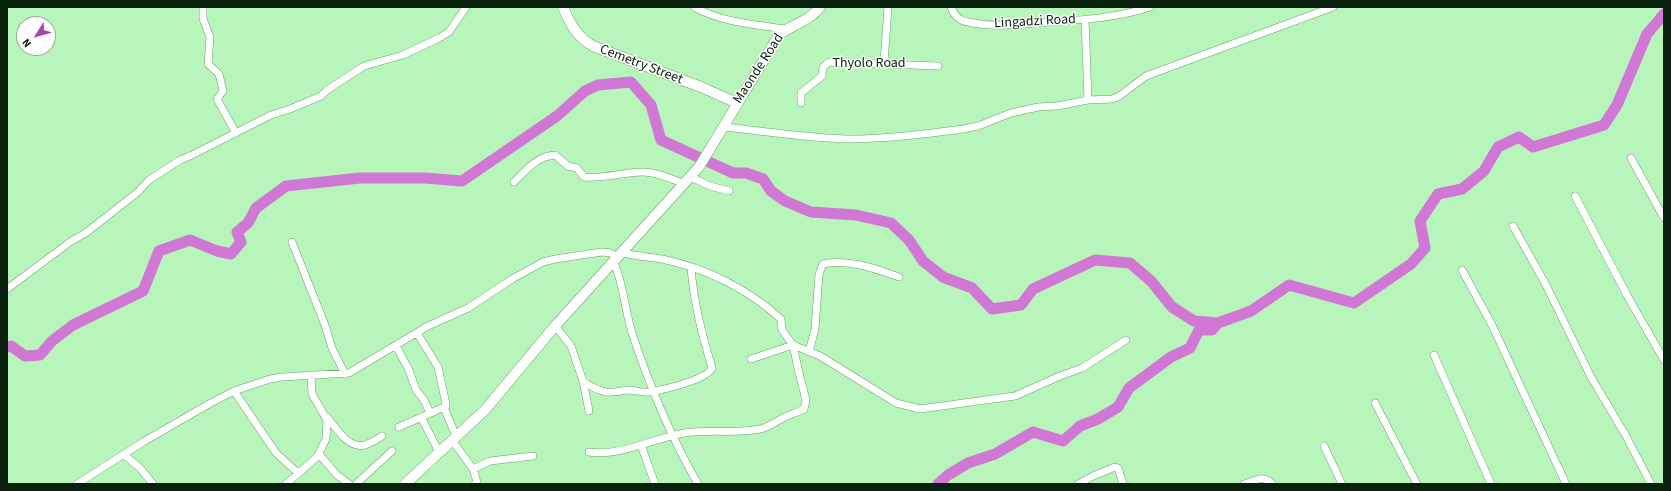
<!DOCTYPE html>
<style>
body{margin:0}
#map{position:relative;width:1671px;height:491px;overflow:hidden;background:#b8f5ba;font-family:"Source Sans 3",sans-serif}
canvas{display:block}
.frame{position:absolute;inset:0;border:8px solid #09210c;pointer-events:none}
.north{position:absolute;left:16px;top:16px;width:40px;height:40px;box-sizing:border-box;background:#fff;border:1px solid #9da69e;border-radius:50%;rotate:233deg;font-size:11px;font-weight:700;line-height:16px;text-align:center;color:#09210c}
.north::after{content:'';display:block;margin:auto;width:14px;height:18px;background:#a947ae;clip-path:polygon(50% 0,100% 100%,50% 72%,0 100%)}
</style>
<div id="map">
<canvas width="1671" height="491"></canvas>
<div class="frame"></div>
<div class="north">N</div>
</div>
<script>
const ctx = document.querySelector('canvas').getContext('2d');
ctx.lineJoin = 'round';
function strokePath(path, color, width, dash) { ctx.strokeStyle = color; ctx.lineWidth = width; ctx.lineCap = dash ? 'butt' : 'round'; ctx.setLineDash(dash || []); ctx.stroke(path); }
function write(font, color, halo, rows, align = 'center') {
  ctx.font = font + ' "Source Sans 3",sans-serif'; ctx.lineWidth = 3; ctx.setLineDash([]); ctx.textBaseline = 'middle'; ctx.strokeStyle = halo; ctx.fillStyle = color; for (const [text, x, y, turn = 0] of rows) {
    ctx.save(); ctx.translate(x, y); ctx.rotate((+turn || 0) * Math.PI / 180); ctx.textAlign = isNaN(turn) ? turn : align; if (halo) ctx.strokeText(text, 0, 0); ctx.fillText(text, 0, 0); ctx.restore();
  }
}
const river = new Path2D(`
 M7,347L11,346L25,356L40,355L52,341L73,325L143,291L159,251L190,240L217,251L231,254L241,242L237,232L248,223L256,208L286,186L360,178H425L462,181L557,116L585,91L598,85L631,82L651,105L661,140L733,173H746L763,179L771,191L785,201L811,212L856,215L891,223L909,240L923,261L943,277L972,288L992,309L1021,305L1033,289L1095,260L1130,263L1151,281L1172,307L1194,321L1218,323L1251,311L1289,285L1354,303L1411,264L1425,248L1420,221L1438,194L1462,189L1484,171L1498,147L1519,137L1533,147L1604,125L1617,105L1647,34L1664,14
 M938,484L948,475L968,463L995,454L1033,432L1063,441L1080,426L1098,419L1118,407L1129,388L1171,357L1190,348L1199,330H1212L1218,323`);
const street = new Path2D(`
 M203,7V19L210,37L208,64L219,74L223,91L217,99L236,133
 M694,7C721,22 755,25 786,29
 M951,7C954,15 960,21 968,22C994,28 1022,24 1047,22C1082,20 1117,18 1150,7
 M1085,19L1088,100
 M884,63L888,7
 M801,103V93L822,76L823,67L829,62L938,66
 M723,127C765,131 806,138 848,139C886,139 925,134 963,129L978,126L1011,113L1038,107L1057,106L1088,100L1112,99L1118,97L1146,76L1333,7
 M1631,158L1664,218
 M691,177L710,186L729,191
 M514,182C525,171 537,156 555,155L568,166L577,168L584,177C605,179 623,172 643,172C657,172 671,179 685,184
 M1575,196L1628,297L1664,360
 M1513,226L1545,283L1591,377L1626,436L1651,484
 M292,242L325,325L332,348L345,374
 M623,253C636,256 649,257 662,259C706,268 748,289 781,319L782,330L793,345L820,356L896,403L920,409L1015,396L1060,376L1082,368L1126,340
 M614,262C624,286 625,312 633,336C650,387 671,437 698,484
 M1462,270L1492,325L1566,484
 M7,289L70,242L87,232L138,192L149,180L180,160L192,155L271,115L290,109L321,96L327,90L364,66L403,55L439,38L449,32L466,7
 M555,326L571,346L583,381C589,386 598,390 606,392C612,393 620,391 627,390C635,390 642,393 649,392C662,390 707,380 712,368C702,334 694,304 691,268
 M417,333L438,367L446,404L445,410
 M396,346L409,370L416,390L424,400L430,413
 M809,352L815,329L819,274L823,264C849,259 874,268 899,277
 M1434,355L1491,484
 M583,381L589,411
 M234,391L276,453L298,473
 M1375,403L1417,484
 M327,417C336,428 348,449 365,445C371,443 377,439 382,436
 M421,417L439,452
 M399,427L442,408L445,410L456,436
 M452,440L473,469L477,482L475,484
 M641,445L655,484
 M1324,446L1342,484
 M589,452C619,457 655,438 684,433C709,429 735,434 760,429C770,427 776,421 785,417C791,414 798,412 804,409L806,400L799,373L793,345L751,359
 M319,454L337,475L349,484
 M124,455L140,468L153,484
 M473,469L490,461L533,456
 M77,484L143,442L209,404L234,391L270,379L282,377L349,373L428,326L468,308L512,279L543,262L555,259L602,252L611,253L618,258
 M286,484L317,457L326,439L327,420L312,394L311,375
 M356,484L392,451
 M1078,484L1093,476L1115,467L1118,468L1123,484
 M1244,484C1254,481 1264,474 1272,484`);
const secondary = new Path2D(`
 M563,7C570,24 577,37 593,46L701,87L737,103
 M405,484L485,410L555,326L699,167L779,35C793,23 808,23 820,7`);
const streetNames = [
 ["Lingadzi Road",1035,22,-3],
 ["Thyolo Road",869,64],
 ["Cemetry Street",641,65,21],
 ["Maonde Road",759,69,-57]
];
strokePath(river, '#d177d5', 11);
strokePath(street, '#69a36c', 8);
strokePath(secondary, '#69a36c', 11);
strokePath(street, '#fff', 7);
strokePath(secondary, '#fff', 10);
write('14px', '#09210c', '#fff', streetNames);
</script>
